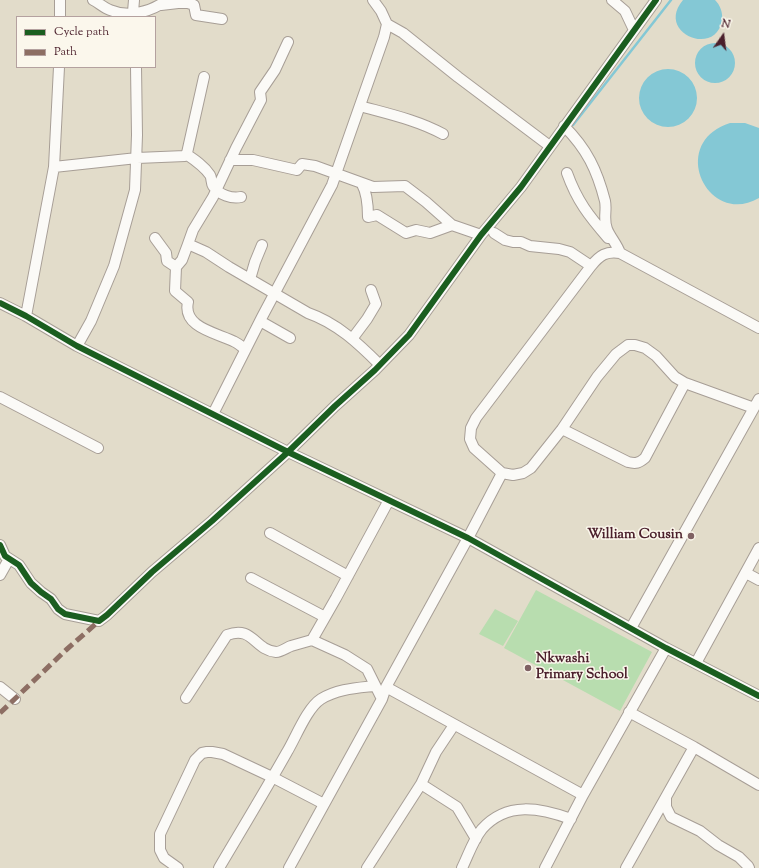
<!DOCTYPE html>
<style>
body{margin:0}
#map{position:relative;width:759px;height:868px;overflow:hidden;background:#e2dcca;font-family:"Sorts Mill Goudy",serif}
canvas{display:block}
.legend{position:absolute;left:16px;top:16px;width:140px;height:52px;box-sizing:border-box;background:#fbf7ec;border:1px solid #b4a19f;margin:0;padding:5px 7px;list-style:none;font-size:12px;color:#4a1f2b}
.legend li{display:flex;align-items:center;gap:8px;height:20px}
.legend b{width:20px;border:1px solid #b4a19f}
.north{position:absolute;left:703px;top:16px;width:40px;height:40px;-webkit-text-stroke:3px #fbf7ec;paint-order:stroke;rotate:14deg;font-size:11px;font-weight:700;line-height:16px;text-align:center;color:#4a1f2b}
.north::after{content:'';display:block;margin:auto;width:14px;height:18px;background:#4a1f2b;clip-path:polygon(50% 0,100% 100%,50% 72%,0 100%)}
</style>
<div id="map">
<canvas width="759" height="868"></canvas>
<ul class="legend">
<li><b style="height:5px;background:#1b5e20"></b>Cycle path</li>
<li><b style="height:5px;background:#8d6e63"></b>Path</li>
</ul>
<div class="north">N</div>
</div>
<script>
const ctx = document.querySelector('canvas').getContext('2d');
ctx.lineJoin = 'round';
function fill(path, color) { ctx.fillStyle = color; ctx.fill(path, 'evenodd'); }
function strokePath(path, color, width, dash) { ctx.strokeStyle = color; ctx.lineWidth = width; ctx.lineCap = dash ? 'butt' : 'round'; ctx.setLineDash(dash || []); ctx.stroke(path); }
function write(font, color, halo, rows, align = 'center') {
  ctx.font = font + ' "Sorts Mill Goudy",serif'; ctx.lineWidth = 3; ctx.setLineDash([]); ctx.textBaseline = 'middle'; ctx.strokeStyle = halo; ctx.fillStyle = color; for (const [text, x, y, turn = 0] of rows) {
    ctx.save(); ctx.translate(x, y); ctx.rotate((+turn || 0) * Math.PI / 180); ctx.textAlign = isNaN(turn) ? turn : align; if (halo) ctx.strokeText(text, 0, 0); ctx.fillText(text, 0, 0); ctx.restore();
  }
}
const green = new Path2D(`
 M536,590L652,652L620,711L504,648Z
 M495,609L518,621L503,646L479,634Z`);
const water = new Path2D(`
 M683,0H715C720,5 723,12 722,20C716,58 655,33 683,0Z
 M695 63a20 20 0 1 1 40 0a20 20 0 1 1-40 0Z
 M639 98a29 29 0 1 1 58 0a29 29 0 1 1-58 0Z
 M730,123H745L759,128V198C708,228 667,143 730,123Z`);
const stream = new Path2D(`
 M573,125L671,0`);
const minor = new Path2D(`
 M93,0C99,3 104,8 110,10C129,18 151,12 167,0
 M134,0L133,12L135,14V17
 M612,0L625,11L634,30
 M161,5L178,3H188L194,5L196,15L222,19
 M60,17V0
 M387,24L403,33L458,77L547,144
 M288,42L275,70L260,92L261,100L236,148L213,197L193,230L188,244L206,252L229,267L308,313C337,323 359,344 380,365
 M360,106C389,114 417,120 443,134
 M564,126C587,149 597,170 605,201C607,210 603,219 607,229C610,237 617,244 620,253
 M186,154C195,160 204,166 210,175C212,178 211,183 213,186C219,195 232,199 241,197
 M230,160H253L297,170L302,164L315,166L373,187L405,186L426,202L452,225L481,235
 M54,167L137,158L185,156L187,153L204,77
 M567,173C577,201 589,216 608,238
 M362,184C367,193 368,206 368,217L377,215L406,233L416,230L430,233L452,225
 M494,233L505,240L513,242H521L530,246L559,249L570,252L591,266
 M155,238L166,253L167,261L176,267
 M188,244L182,260L176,267L175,291L188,302C182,328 218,333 235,342C239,344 242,347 245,349
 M250,279L255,262L262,245
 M0,303L26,316L77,346L288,452L468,538L666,648L759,696
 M26,316L54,167L59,67
 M260,321L290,338
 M352,339L367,319L376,304L371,290
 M77,346L91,321L114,266L135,190L137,135L136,67
 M0,397L98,448
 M754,408L685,383L675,377L656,356L645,348L635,345H628L616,354L597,377L562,429L531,468L523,473L513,475L502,473L474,448L470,439L471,428L476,418L591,266C600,255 606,251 620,253L759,328
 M213,414L262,317L332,185L384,37L387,24L381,11L373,0
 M562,429L628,462C636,464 639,463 645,458L685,383
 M270,533L348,576
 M0,545L5,556L19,565L31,583L41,592L51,599L58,609L65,614L99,621L107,615L152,572L212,521L288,452L335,406L375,370L409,335L481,235L521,187L656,0
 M746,573L759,580
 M0,575L9,559
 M251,578L325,617
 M631,628L759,399
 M696,663L759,548
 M0,687L15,699
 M386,687L583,795
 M186,698L227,635C253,625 254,650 276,652C281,652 286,648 291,646C298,644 305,642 312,640
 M382,699L367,669L345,655L312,640L336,598L389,500
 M629,712L694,747L759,785
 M421,784L457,807L476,839
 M666,797V807L671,817L700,831L718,845L739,857L748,866L749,868
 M178,868L164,858L160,850V834L195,760L202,753L207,752H212L223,754L272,777L324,804
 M219,868C242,829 265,791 287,752C296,737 307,708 321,699C337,689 356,688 374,686
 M289,868L382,699L386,687L468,538L502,473
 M367,868L421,784L436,752L454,725
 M462,868C468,856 473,840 482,829C507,801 540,808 571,819
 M545,868L583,795L666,648
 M626,868L694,747`);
const quiet = new Path2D(`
 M0,713L66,650L99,621`);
const cycleway = new Path2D(`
 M0,303L26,316L77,346L288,452L468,538L666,648L759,696
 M0,545L5,556L19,565L31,583L41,592L51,599L58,609L65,614L99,621L107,615L152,572L212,521L288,452L335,406L375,370L409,335L481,235L521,187L656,0`);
const markers = [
 [691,536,4,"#7f6163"],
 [528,668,4,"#7f6163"]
];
const poiNames = [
 ["William Cousin",683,536],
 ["Nkwashi",536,660,"left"],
 ["Primary School",536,676,"left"]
];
fill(green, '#b8ddaf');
fill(water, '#84c8d5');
strokePath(stream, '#84c8d5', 2.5);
strokePath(minor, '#a79e96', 12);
strokePath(minor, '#fbfaf7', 10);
strokePath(quiet, '#8d6e63', 5, [10, 5]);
strokePath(cycleway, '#1b5e20', 6);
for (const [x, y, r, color] of markers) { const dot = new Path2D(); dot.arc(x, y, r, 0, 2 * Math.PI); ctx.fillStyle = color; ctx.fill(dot); strokePath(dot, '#fbf7ec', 1.5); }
write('bold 14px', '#4a1f2b', '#fbf7ec', poiNames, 'right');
</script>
